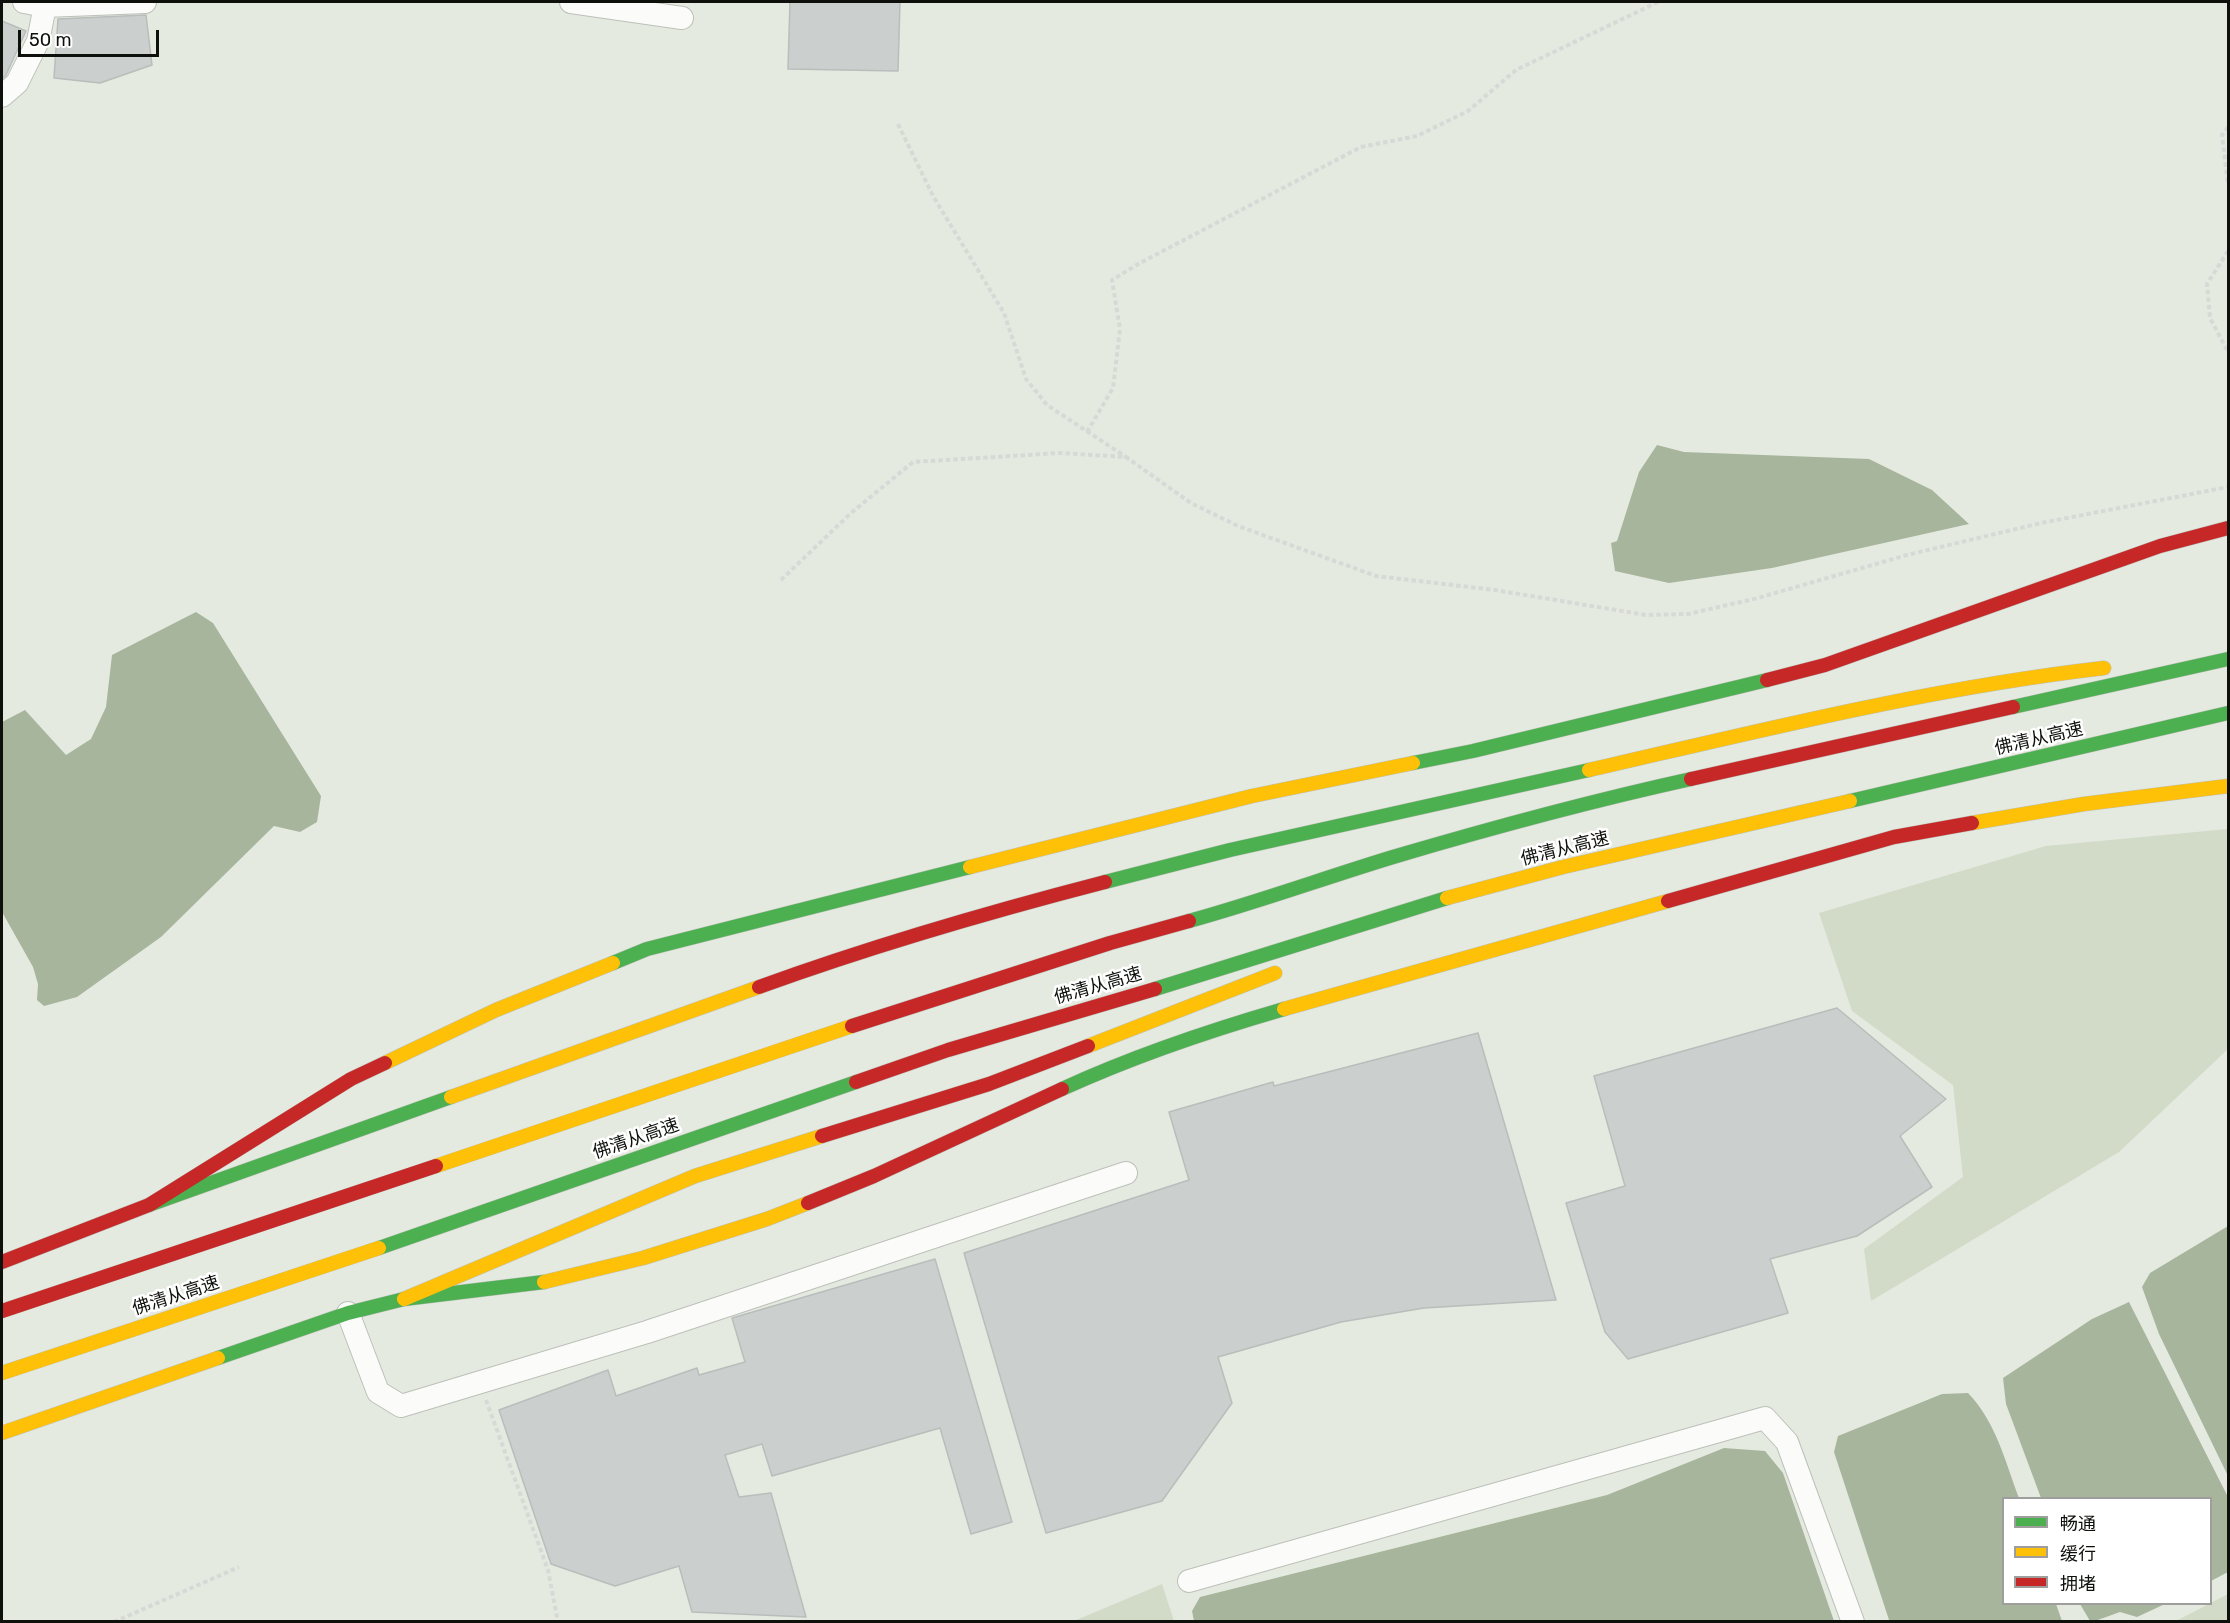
<!DOCTYPE html>
<meta charset="utf-8">
<style>
body{margin:0}
#map{position:relative;width:2230px;height:1623px;overflow:hidden;background:#e5eae0;font-family:Rubik,"Noto Sans SC",sans-serif}
canvas{display:block}
.frame{position:absolute;inset:0;border:3px solid #0d100b;pointer-events:none}
.legend{position:absolute;left:2002px;top:1497px;width:210px;height:108px;box-sizing:border-box;background:#fff;border:2px solid #9e9f9d;margin:0;padding:8px 10px;list-style:none;font-size:18px;color:#0d100b}
.legend li{display:flex;align-items:center;gap:12px;height:30px}
.legend b{width:30px;border:2px solid #9e9f9d}
.scale{position:absolute;left:18px;top:30px;width:141px;height:27px;box-sizing:border-box;border:3px solid #0d100b;border-top:0;padding-left:8px;font-size:18px;line-height:21px;white-space:nowrap;color:#0d100b;-webkit-text-stroke:4px #fff;paint-order:stroke}
</style>
<div id="map">
<canvas width="2230" height="1623"></canvas>
<div class="frame"></div>
<ul class="legend">
<li><b style="height:8px;background:#4caf50"></b>畅通</li>
<li><b style="height:8px;background:#ffc107"></b>缓行</li>
<li><b style="height:8px;background:#c62828"></b>拥堵</li>
</ul>
<div class="scale">50 m</div>
</div>
<script>
const ctx = document.querySelector('canvas').getContext('2d');
ctx.lineJoin = 'round';
function fill(path, color) { ctx.fillStyle = color; ctx.fill(path, 'evenodd'); }
function strokePath(path, color, width, dash) { ctx.strokeStyle = color; ctx.lineWidth = width; ctx.lineCap = dash ? 'butt' : 'round'; ctx.setLineDash(dash || []); ctx.stroke(path); }
function write(font, color, halo, rows, align = 'center') {
  ctx.font = font + ' Rubik,"Noto Sans SC",sans-serif'; ctx.lineWidth = 5; ctx.setLineDash([]); ctx.textBaseline = 'middle'; ctx.strokeStyle = halo; ctx.fillStyle = color; for (const [text, x, y, turn = 0] of rows) {
    ctx.save(); ctx.translate(x, y); ctx.rotate((+turn || 0) * Math.PI / 180); ctx.textAlign = isNaN(turn) ? turn : align; if (halo) ctx.strokeText(text, 0, 0); ctx.fillText(text, 0, 0); ctx.restore();
  }
}
const green = new Path2D(`
 M2228,829V1049L2119,1152L1871,1301L1864,1249L1963,1177L1953,1085L1852,1011L1819,913L2046,846Z
 M1162,1584L1174,1621H1074Z
 M2228,1594V1621H2176Z`);
const water = new Path2D(`
 M1657,445L1684,452L1869,459L1932,490L1969,524L1772,568L1669,583L1615,571L1611,543L1617,541L1639,472Z
 M196,612L213,623L321,796L317,822L300,832L274,826L161,937L77,997L44,1006L37,1000L38,984L33,967L2,912V722L25,710L66,755L91,739L106,707L112,655Z
 M2228,1226V1476L2159,1334L2142,1287L2150,1273Z
 M2129,1302L2227,1495L2228,1572L2211,1581L2210,1498H2041L2006,1404L2003,1378L2092,1319Z
 M1968,1393C1996,1422 2005,1461 2019,1498H2004V1604H2056L2062,1621L1889,1620L1834,1452L1838,1436L1942,1394Z
 M1724,1448L1765,1451L1783,1473L1834,1621H1194L1192,1611L1200,1597L1607,1495Z
 M2080,1604H2165L2137,1617L2120,1612L2095,1621H2090Z`);
const building = new Path2D(`
 M790,2H900L898,71L788,69Z
 M146,15L152,65L100,83L54,78L58,19Z
 M2,21L26,31L6,75L2,79Z
 M1837,1008L1946,1099L1900,1136L1932,1187L1857,1236L1770,1259L1788,1313L1628,1359L1605,1332L1566,1203L1625,1186L1594,1076Z
 M1478,1033L1556,1300L1424,1308L1341,1322L1218,1357L1232,1403L1162,1501L1046,1533L964,1253L1189,1180L1169,1112L1273,1082L1274,1086Z
 M935,1259L1012,1522L971,1534L940,1428L772,1476L762,1444L725,1455L739,1497L771,1493L806,1617L692,1612L679,1566L615,1586L551,1564L499,1410L608,1370L616,1396L697,1368L699,1375L745,1362L732,1318Z`);
const path = new Path2D(`
 M898,124L933,196L1004,313L1026,379L1047,405L1126,457
 M2228,127L2222,135L2228,185
 M2228,251L2207,284L2210,318L2228,352
 M1087,432L1113,388L1120,329L1112,280L1140,263L1361,147L1417,136L1468,111L1516,70L1658,2
 M781,580L851,513L913,462L1060,453L1126,457L1191,503L1238,526L1376,576L1495,590L1646,615L1688,614L1758,598L1907,555L2041,523L2228,487
 M486,1400L548,1570L558,1622
 M114,1622L239,1567`);
const street = new Path2D(`
 M24,2L45,6L145,2
 M571,2L682,18
 M2,96L17,83L38,41L45,6
 M348,1313L378,1392L401,1406L647,1332L1126,1173
 M1189,1581L1765,1418L1787,1442L1853,1622`);
const fast = new Path2D(`
 M2013,707L2228,659
 M1413,763L1473,751L1767,680
 M1850,801L2228,713
 M1105,882L1230,850L1589,770
 M1189,921C1258,902 1324,878 1393,857C1491,828 1591,801 1691,779
 M613,963L647,949L970,867
 M1155,989L1447,898
 M1062,1089C1134,1056 1208,1031 1284,1009
 M149,1205L451,1097
 M379,1248L856,1082
 M218,1358L348,1313L404,1299L544,1282`);
const slow = new Path2D(`
 M1589,770C1759,731 1930,688 2104,668
 M1972,823L2084,804L2228,786
 M970,867L1252,796L1413,763
 M1447,898L1563,867L1850,801
 M1284,1009L1668,901
 M1088,1046L1275,973
 M385,1063L496,1010L613,963
 M451,1097L759,987
 M436,1166L852,1026
 M544,1282L643,1258L767,1219L808,1203
 M404,1299L695,1176L822,1136
 M2,1373L379,1248
 M2,1433L218,1358`);
const jam = new Path2D(`
 M1767,680L1825,665L2160,546L2228,528
 M1691,779L2013,707
 M1668,901L1894,837L1972,823
 M759,987C872,946 989,912 1105,882
 M852,1026L1110,943L1189,921
 M856,1082L948,1050L1155,989
 M822,1136L989,1084L1088,1046
 M808,1203L874,1176L1062,1089
 M2,1262L149,1205L351,1079L385,1063
 M2,1311L436,1166`);
const streetNames = [
 ["佛清从高速",2039,739,-13],
 ["佛清从高速",1565,849,-14],
 ["佛清从高速",1098,986,-16],
 ["佛清从高速",636,1139,-19],
 ["佛清从高速",176,1296,-18]
];
fill(green, '#d1dbc8');
fill(water, '#a8b59d');
fill(building, '#cbcfcd');
strokePath(building, '#b9bdbb', 1.5);
strokePath(street, '#bcc0b9', 24);
strokePath(fast, '#bcc0b9', 15);
strokePath(slow, '#bcc0b9', 15);
strokePath(jam, '#bcc0b9', 15);
strokePath(path, '#d7d9d7', 4, [4.5, 3]);
strokePath(street, '#fbfcfa', 22);
strokePath(fast, '#4caf50', 14);
strokePath(slow, '#ffc107', 14);
strokePath(jam, '#c62828', 14);
write('18px', '#0d100b', '#fff', streetNames);
</script>
